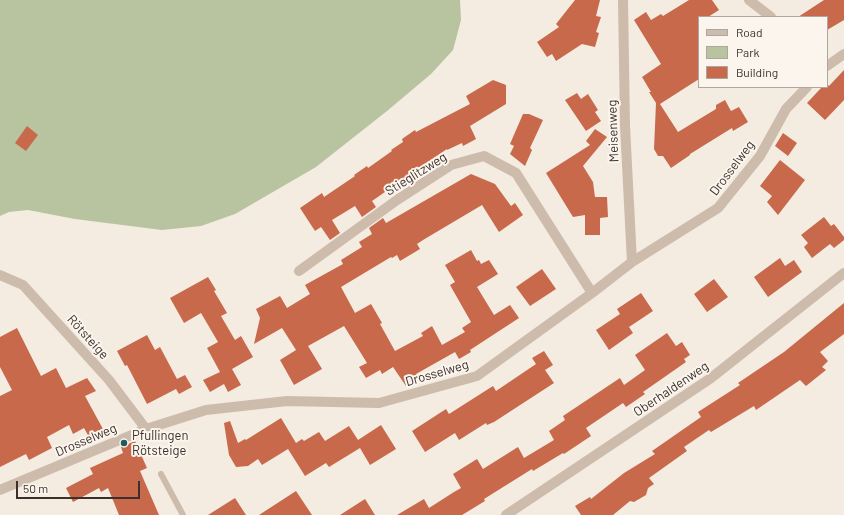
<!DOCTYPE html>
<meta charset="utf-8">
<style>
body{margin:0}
#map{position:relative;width:844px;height:515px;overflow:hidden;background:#f4ebe1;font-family:Barlow,sans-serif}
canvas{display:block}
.legend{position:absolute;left:698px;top:16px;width:130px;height:72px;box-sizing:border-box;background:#fbf5ee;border:1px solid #aea6a0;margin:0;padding:5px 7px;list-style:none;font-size:12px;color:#3b302b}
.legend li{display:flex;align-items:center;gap:8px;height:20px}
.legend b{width:20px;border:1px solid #aea6a0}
.scale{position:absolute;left:16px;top:481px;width:124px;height:18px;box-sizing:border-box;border:2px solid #3b302b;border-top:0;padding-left:5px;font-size:12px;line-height:14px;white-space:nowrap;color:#3b302b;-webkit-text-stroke:3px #fbf5ee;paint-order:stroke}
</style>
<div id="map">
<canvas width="844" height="515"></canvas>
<ul class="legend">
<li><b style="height:5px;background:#cdbbac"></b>Road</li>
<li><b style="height:11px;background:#b8c4a0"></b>Park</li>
<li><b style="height:11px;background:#c8694b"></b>Building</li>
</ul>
<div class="scale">50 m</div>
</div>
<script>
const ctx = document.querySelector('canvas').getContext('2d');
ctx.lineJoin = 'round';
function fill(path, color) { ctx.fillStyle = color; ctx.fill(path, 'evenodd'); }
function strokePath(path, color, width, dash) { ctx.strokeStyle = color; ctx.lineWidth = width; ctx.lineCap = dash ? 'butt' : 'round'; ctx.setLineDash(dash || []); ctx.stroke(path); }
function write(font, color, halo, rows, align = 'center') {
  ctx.font = font + ' Barlow,sans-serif'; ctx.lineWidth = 4; ctx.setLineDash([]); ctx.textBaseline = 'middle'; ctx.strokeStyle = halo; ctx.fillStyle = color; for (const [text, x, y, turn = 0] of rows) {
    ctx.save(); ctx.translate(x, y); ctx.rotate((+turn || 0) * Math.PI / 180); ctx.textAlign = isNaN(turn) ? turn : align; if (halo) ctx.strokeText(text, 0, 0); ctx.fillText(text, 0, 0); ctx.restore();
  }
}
const green = new Path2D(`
 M0,0H460L461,20L453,50L431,74L387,111L316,167L235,214L201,226L162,230L75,219L28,210L9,212L0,216Z`);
const building = new Path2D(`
 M575,0H600L596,16L601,17L596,32L599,33L595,47L582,44L556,61L552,54L547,57L537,42L559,27L556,24Z
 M689,0H712L719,10L708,17H699V79L660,104L678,132L716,109V105L725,100L731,111L739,107L748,122L733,131L732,128L690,154V155L671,168L663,156H658L654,149L656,103L649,92H651L642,77L661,64L634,20L646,12L651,20L661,14L663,16Z
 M824,0H844V20L827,30V17H798Z
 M844,70V100L825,120L807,103L822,87H827V84L829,86Z
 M493,80L506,85V104L470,126L476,139L463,146L462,143L447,150V149L420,167L421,168L409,176L410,178L397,187L395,185L372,201L376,207L362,217L355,206L332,220L340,233L330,240L321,227L315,231L300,208L322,193L324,197L355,176L354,175L367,166L368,168L392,151L391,150L403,142L402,139L415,130L416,132L470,104L466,96Z
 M577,93L581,99L588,94L598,110L595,112L601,121L586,131L565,100Z
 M523,114H529L543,120L530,148L532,150L525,166L510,154L514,146L510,144Z
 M27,126L38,135L26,151L15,143Z
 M595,129L607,137L583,166L593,182L595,197H607L608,217L600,218V235H585V215L573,217L546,173L590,145L586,141Z
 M783,133L797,143L788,156L775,146Z
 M780,160L805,180L778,215L767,202L772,196L760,186Z
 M471,174L495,184L511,206L515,203L523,215L499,232L482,205L423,240L417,244L420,249L400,261L397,255L392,258L391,257L341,287L355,313L371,304L382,323L380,324L395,351L423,336L421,333L432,326L442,345L465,332L462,328L471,322L450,285L455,282L445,265L471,250L477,261L479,260L481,264L489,260L498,274L477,287L494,315L510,305L519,318L470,350L471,352L459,359L455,352L416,374L418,378L406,386L393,367L382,374L380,370L366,378L359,367L367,363L344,326L308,346L322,369L294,385L280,360L296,350L282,328L254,344L260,318L256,309L280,296L287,308L310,294L305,285L343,264L341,260L362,247L359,242L372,234L369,228L383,218L386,223Z
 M824,217L831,226L834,224L844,237V240L834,248L830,244L812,258L804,247L808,243L801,235Z
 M780,258L785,266L794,260L802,272L768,297L754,277Z
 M542,269L556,289L530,306L516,287Z
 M208,277L216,290L214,291L227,313L221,316L235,340L241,336L253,357L232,369L241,385L228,392L224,384L210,392L203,380L220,372L207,348L218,342L201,313L184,323L170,298Z
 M714,279L728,297L707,312L694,294Z
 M641,293L653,311L629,327L633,333L609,350L596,330L620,314L617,309Z
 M844,303V334L820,352L828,361L822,367L826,370L806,386L800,380L756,410L754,406L711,432L709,430L684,447L687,451L649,478L654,484L648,488L646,495L634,502L630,501L613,515H581L575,506L590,497L591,499L624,473L655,454L652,451L701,417L698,412L740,385L738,383L784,352Z
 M17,328L41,376L56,368L66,388L87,378L96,391L85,396L103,429L89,437L84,428L73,434L69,425L47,437L52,448L29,460L26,454L0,467V396L12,390L0,367V337Z
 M667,333L676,346L682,342L690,355L684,359L686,362L643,392L645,394L626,407L623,403L586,428L591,436L564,454L563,453L533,471L532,469L484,499L485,501L462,515H397L424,499L429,508L454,492L461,488L453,474L477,459L483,469L518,447L524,458L554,440L549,431L565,420L563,416L620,378L624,385L645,370L635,355Z
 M147,335L155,350L160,347L177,379L185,375L192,387L179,394L176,389L147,404L127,365L125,366L117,351Z
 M544,351L553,365L545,370L554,383L494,422L487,425L486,423L459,440L455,433L425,452L412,431L446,409L449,414L493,386L496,391L536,364L532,358Z
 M281,418L296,443L302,439L304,441L319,432L325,441L349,426L358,440L381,425L396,449L370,465L360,448L329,467L326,463L305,476L288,449L262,465L258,459L248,466L236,467L229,455L224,423L230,421L238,443L245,439L246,440Z
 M135,441L147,468L140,471L159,515H119L108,488L101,492L99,488L73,502L66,488L93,474L90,468L123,453L121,447Z
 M296,491L312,515H259Z
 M235,498L246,515H208Z
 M365,499L375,515H340Z`);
const service = new Path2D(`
 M161,474L183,515`);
const minor = new Path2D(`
 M623,0L625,126L632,262
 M749,0L771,17
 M827,66L844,54
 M299,271L397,200L451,165L484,156L516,173L592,293
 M0,275L23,285L109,380L146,429
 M0,490L146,429L206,410L287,401L379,403L477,376L592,293L632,262L718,208L760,156L786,109L807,87
 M506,515L711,378L844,273`);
const markers = [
 [124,443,4,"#1f5a5e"]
];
const streetNames = [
 ["Meisenweg",613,131,-92],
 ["Drosselweg",732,168,-53],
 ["Stieglitzweg",416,174,-32],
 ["Rötsteige",88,337,48],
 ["Drosselweg",437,373,-16],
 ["Oberhaldenweg",671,389,-34],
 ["Drosselweg",86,440,-23]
];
const poiNames = [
 ["Pfullingen",132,436],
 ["Rötsteige",132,451]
];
fill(green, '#b8c4a0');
fill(building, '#c8694b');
strokePath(service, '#cdbbac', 6);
strokePath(minor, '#cdbbac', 10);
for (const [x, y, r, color] of markers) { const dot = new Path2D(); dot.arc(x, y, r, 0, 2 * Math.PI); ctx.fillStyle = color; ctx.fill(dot); strokePath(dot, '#fbf5ee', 1.5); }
write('13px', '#3b302b', '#fbf5ee', streetNames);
write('13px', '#3b302b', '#fbf5ee', poiNames, 'left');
</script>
